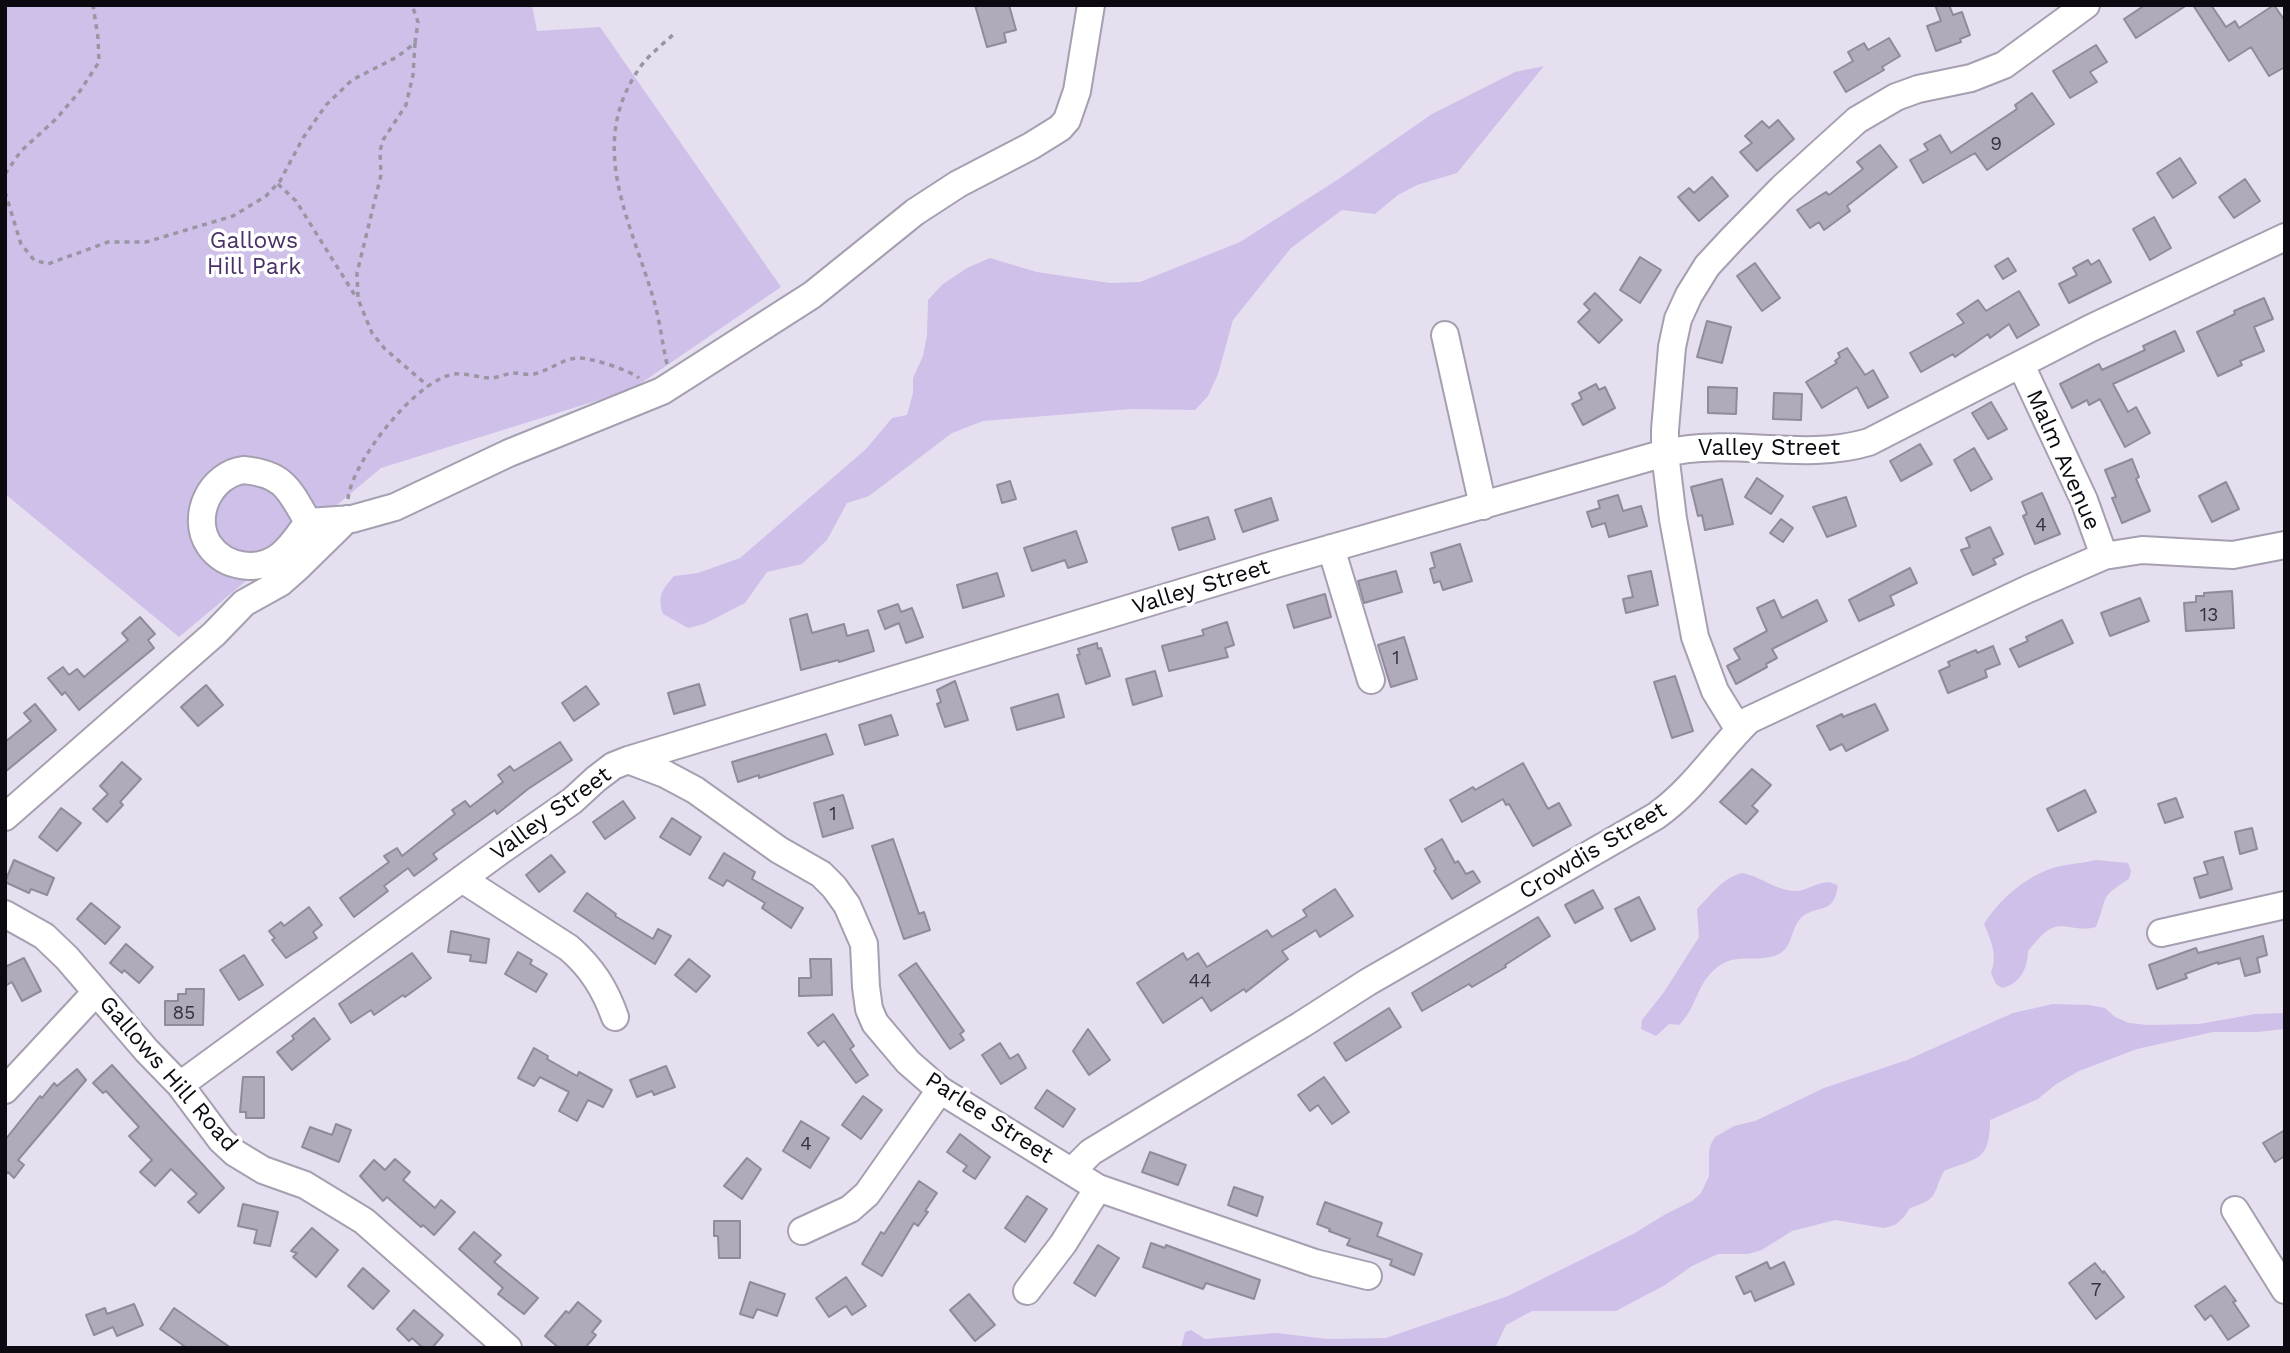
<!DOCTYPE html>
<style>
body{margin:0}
#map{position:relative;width:2290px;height:1353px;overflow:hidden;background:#e5dff0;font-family:"Work Sans",sans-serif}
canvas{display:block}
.frame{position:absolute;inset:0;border:7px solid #0c0a10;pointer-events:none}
</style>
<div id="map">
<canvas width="2290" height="1353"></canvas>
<div class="frame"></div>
</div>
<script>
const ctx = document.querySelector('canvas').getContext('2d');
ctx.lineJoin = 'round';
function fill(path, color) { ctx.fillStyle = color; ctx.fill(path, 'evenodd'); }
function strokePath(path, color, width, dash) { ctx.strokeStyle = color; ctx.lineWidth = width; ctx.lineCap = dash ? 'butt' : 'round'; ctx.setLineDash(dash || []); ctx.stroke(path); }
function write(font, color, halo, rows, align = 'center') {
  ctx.font = font + ' "Work Sans",sans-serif'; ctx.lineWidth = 7; ctx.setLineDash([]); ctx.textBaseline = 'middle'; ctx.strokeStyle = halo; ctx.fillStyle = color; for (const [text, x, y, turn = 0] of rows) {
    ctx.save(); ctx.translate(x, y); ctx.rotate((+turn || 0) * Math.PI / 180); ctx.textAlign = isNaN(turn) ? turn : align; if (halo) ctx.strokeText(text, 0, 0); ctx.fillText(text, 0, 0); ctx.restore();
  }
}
const green = new Path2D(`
 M5,5H532L537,31L600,27L781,287L631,390L381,468L179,637L5,494Z
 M1544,66L1457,173L1417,185L1398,195L1375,214L1342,210L1291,248L1233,320L1218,374L1208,396L1195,410L1131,409L983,421L952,433L869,496L847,503L827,540L802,564L767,572L745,603L704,624L688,628L663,614C657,596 662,590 674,576L698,573L740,558L866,449L892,418L907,415L913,393V378L923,356L927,335L928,300L943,284L967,268L990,258L1037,272L1110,283L1140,282L1240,242L1337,180L1432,114L1515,72Z
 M2096,860L2128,863L2131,871L2129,879C2097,899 2109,896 2096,927C2079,932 2067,924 2055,927C2044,930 2035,943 2028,951C2028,968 2020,984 2002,988L1996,984L1991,973C1998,954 1991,941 1984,924C1998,901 2021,881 2047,870C2061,864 2081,864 2096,860Z
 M1742,873C1760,876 1777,891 1795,891C1810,891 1824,875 1838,886C1833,917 1817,903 1801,918C1789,930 1794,950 1774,956C1756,962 1739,954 1722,964C1696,980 1698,1007 1679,1025L1669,1024L1656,1036L1641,1029L1642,1020L1664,992L1699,937L1697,909C1711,895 1722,878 1742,873Z
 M2053,1004L2089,1005L2105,1008L2115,1017L2129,1023L2148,1025L2199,1024L2255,1014L2285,1013V1029L2257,1032H2213L2137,1049L2079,1071L2055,1085L2038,1099L1990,1120C1990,1162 1976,1158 1944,1171C1931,1196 1940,1198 1910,1208L1904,1217L1895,1225L1884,1228L1835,1220L1792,1231L1762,1250L1748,1254H1718L1692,1266L1665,1285L1616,1311H1532L1506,1325L1495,1348H1181L1185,1332L1191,1330L1205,1339L1276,1333L1328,1339L1386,1338L1508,1296L1635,1233L1664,1215L1692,1201L1701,1193L1709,1176V1151L1711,1144L1715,1137L1734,1126L1755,1121L1824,1088L1907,1060L2013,1013Z`);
const building = new Path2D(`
 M975,5H1009L1016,30L1004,33L1006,42L987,47Z
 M1935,5H1949L1953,15L1962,12L1970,35L1960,39L1961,42L1936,51L1927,26L1941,21Z
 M2145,5H2187L2136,38L2124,19Z
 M2193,5H2211L2226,27L2235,21L2239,28L2274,5L2285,21V67L2269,76L2251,47L2229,61Z
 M1889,38L1900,56L1882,67L1884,70L1846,92L1834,72L1853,61L1848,52L1864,43L1868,50Z
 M2096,45L2107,62L2090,72L2097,82L2070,98L2053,71Z
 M2032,93L2054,124L1987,170L1975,153L1923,183L1910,160L1928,150L1924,144L1940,135L1951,153L2017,109L2015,105Z
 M1778,120L1794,139L1757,171L1740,152L1752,143L1745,136L1762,121L1769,128Z
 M1880,145L1897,167L1847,206L1850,211L1824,230L1819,222L1810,228L1797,210L1826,192L1829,195L1863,169L1857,162Z
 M2180,158L2196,183L2173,198L2157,173Z
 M1712,177L1728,196L1699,221L1678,197L1689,188L1694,193Z
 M2245,179L2260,201L2234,218L2219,197Z
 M2154,217L2171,248L2150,260L2133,229Z
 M1640,257L1661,270L1640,303L1620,290Z
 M2008,258L2016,271L2003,279L1995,266Z
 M2088,260L2091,265L2099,260L2111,282L2069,303L2059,284L2077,275L2073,268Z
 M1755,263L1780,298L1762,311L1737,276Z
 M2019,291L2039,325L2017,338L2009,324L1990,338L1988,334L1955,357L1953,354L1921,372L1910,353L1964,323L1957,314L1978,300L1986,311Z
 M1595,293L1622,320L1599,343L1578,322L1590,310L1584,304Z
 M2264,298L2273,319L2254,327L2264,351L2240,361L2242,365L2218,376L2197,332L2235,314L2234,311Z
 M1707,321L1731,327L1722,363L1697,357Z
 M2175,331L2184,351L2113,384L2128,412L2136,407L2150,433L2125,447L2100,399L2089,405L2087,400L2072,408L2060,384L2099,364L2102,370L2145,350L2143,346Z
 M1847,348L1865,375L1873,370L1888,397L1868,408L1857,387L1822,408L1806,382L1837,363L1835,361L1840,357L1838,353Z
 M1596,384L1599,390L1605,387L1615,408L1583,425L1572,404L1582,399L1579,393Z
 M1708,387L1737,388L1736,414L1708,413Z
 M1774,393L1802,394L1801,420L1773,419Z
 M1991,402L2007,429L1988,439L1972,413Z
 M1920,444L1932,464L1901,481L1890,461Z
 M1974,448L1992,479L1971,491L1954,460Z
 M2132,459L2139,477L2136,479L2150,511L2122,523L2112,498L2116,497L2105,470Z
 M1757,478L1783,496L1771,514L1745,497Z
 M1722,479L1733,524L1705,530L1702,515L1698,516L1691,487Z
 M1010,481L1016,499L1002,503L997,485Z
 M2226,482L2239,509L2212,522L2199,496Z
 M2042,493L2060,534L2035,544L2023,516L2027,514L2022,502Z
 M1618,495L1623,511L1641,506L1647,526L1609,537L1605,523L1592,527L1587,512L1600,508L1598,501Z
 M1846,497L1856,526L1827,537L1813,507Z
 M1271,498L1278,520L1243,532L1235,510Z
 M1208,517L1215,539L1179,550L1172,528Z
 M1781,519L1793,528L1783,542L1770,533Z
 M1990,527L2003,554L1993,559L1996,564L1973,575L1961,550L1970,547L1966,538Z
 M1076,531L1087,562L1068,568L1065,560L1032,571L1024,548Z
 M1460,544L1472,581L1443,590L1440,581L1434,583L1430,569L1435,567L1431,553Z
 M1910,568L1917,583L1890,596L1894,605L1859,621L1849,600Z
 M1396,571L1402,592L1364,603L1358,581Z
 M1651,571L1658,605L1626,613L1623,599L1633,597L1628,576Z
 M997,573L1004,596L963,608L957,585Z
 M2232,591L2234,628L2186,631L2184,603L2196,602V596H2204V593Z
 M1325,594L1331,617L1294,628L1287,605Z
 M2140,598L2149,621L2110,636L2101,613Z
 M1774,600L1782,618L1817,600L1827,621L1772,649L1777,658L1766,664L1767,667L1736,684L1727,666L1740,659L1734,649L1767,631L1757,608Z
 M898,604L901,612L912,608L923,637L906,643L899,623L885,629L878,611Z
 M807,614L812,633L844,624L847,636L868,630L874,651L839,662L838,660L801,670L790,619Z
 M140,617L155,634L148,640L154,648L79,710L65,692L62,695L48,678L63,667L69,675L77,669L84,677L128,640L122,633Z
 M2062,620L2073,643L2019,667L2010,649L2028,641L2026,637Z
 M1227,622L1234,645L1225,648L1228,657L1169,671L1162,646L1204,635L1202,630Z
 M1404,637L1417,679L1391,687L1378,645Z
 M1097,643L1098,649L1101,648L1110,676L1086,684L1077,655L1080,654L1078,649Z
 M1993,646L2000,664L1985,670L1987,677L1948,693L1939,671L1950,666L1948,662L1976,650L1977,653Z
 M1155,671L1162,696L1133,705L1126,679Z
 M1675,676L1693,731L1672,738L1654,682Z
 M955,681L968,720L945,727L937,704L941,702L937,690Z
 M699,684L705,705L674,714L668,693Z
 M206,685L223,705L198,726L181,707Z
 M586,686L599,704L574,721L562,703Z
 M1058,694L1064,717L1017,730L1011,708Z
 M35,704L56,730L5,772V742L31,721L24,713Z
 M1875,704L1888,730L1846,751L1842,744L1830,750L1817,726L1842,714L1843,717Z
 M891,715L898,735L865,745L859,725Z
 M826,734L833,754L759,778V775L738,782L732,762Z
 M560,742L572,760L528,789L497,814L495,810L433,854L437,859L414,876L408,868L384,886L388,891L354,917L340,898L389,862L384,856L397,848L402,856L455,814L452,810L465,801L470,807L503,782L498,775L510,766L514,771Z
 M122,762L141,779L120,802L123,805L107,822L93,809L108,794L100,786Z
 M1523,763L1548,809L1559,803L1571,825L1533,846L1509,804L1506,805L1503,799L1462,822L1450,800L1473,787L1475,790Z
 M1752,769L1771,785L1752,806L1758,811L1746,824L1720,802Z
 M2085,790L2096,812L2058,831L2047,809Z
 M843,795L853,828L823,837L814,803Z
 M2176,798L2183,817L2165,823L2158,804Z
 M623,801L635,818L605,839L593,822Z
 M61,808L81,823L57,851L39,837Z
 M672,818L701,837L690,855L660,837Z
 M2252,828L2257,849L2240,854L2235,832Z
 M893,839L919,914L924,912L930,930L904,939L872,846Z
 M1442,839L1455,863L1458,861L1466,874L1473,871L1480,882L1452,899L1434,871L1436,869L1425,849Z
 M724,853L755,872L752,879L803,908L791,928L762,908L765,903L727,880L723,886L709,878Z
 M551,855L565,872L539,892L526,875Z
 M2223,857L2232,889L2200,898L2194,878L2208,874L2204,862Z
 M14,860L54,878L47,895L31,889L29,893L5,882Z
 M1335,889L1353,916L1320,937L1316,930L1282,951L1288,959L1246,992L1244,989L1211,1011L1202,997L1163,1023L1137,983L1183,953L1187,960L1198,953L1207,967L1267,930L1272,937L1307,916L1303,910Z
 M1593,890L1603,908L1575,923L1565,905Z
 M587,893L616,914L615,916L653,939L658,929L671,936L655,964L574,911Z
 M1639,897L1655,929L1631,941L1615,909Z
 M91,903L120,927L105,944L77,919Z
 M309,907L322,925L313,932L317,938L286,958L272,940L275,938L269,931L281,922L284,926Z
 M1538,917L1550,936L1505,965L1506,967L1472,987L1469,984L1422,1011L1412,993Z
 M451,931L489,939L486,963L470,961L471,955L448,952Z
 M2263,936L2267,955L2257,958L2260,972L2245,976L2240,958L2218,964V962L2185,974L2187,978L2157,989L2149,965L2196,948L2198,953Z
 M126,944L153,967L139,983L124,970L122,973L110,963Z
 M518,952L532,960L530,964L547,974L536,992L505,974Z
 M412,953L431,978L405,997L403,995L374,1015L371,1010L351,1023L339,1004Z
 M244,955L263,985L239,1000L220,970Z
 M24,958L41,991L22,1001L12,982L5,986V967Z
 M689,959L710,976L696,992L675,975Z
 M810,959H831L832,995L799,996V978H811Z
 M916,963L964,1031L960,1034L964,1040L950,1049L899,975Z
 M186,989H204L203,1025H165V1001H178V994H186Z
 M1389,1008L1401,1027L1346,1061L1334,1043Z
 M833,1014L854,1046L850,1049L868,1075L856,1083L824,1041L818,1046L808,1033Z
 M314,1018L330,1039L292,1070L277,1052L294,1039L292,1036Z
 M1088,1029L1110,1060L1089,1075L1073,1051Z
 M1000,1043L1010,1059L1018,1054L1026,1068L1001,1084L982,1055Z
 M534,1048L548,1056L547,1059L577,1076L579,1072L612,1090L603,1107L588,1100L577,1121L559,1111L569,1092L540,1077L534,1086L518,1078Z
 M112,1065L224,1188L199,1213L188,1202L197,1194L171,1169L155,1186L140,1172L152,1160L129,1136L139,1127L106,1091L103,1093L93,1083Z
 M666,1066L675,1087L654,1095L652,1091L637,1097L630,1080Z
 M77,1069L86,1080L18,1160L24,1165L14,1178L8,1172L5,1175V1140L40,1096L42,1098L54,1083L57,1086Z
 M243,1077H264V1118H246V1112H240Z
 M1324,1077L1349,1112L1332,1124L1318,1105L1310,1111L1298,1095Z
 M1047,1090L1075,1109L1063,1127L1035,1108Z
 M863,1096L882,1110L861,1139L842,1125Z
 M801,1121L829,1138L810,1168L783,1151Z
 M336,1124L351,1130L339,1162L302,1147L310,1127L332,1135Z
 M2285,1130V1156L2275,1162L2263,1143Z
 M960,1134L990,1157L975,1179L963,1171L967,1166L947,1152Z
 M1150,1152L1186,1165L1178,1185L1142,1172Z
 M747,1158L761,1169L742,1199L724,1186Z
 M395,1159L410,1172L403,1180L435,1208L441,1200L455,1212L434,1235L423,1225L421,1227L387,1197L383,1201L360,1176L374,1160L385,1170Z
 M919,1181L937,1193L925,1211L928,1212L918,1226L914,1223L882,1276L862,1264L881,1232L884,1234Z
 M1234,1187L1263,1197L1257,1216L1228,1205Z
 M1027,1196L1047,1209L1025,1242L1005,1228Z
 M1325,1202L1382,1223L1377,1236L1422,1254L1414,1275L1390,1265L1392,1260L1347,1245L1350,1239L1329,1231L1330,1229L1317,1224Z
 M243,1204L278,1212L270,1246L254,1243L257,1230L238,1226Z
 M714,1221H740V1258H719L718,1236H714Z
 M312,1228L338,1250L316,1277L293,1257L297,1253L291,1251Z
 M474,1232L501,1255L494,1262L538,1298L524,1314L498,1294L503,1288L459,1249Z
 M1151,1243L1165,1248L1166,1245L1260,1280L1254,1299L1206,1283L1203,1289L1143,1267Z
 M1098,1245L1119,1258L1095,1296L1074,1283Z
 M1767,1262L1770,1269L1784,1262L1794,1284L1755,1301L1751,1291L1744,1294L1736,1277Z
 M2095,1263L2103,1273L2104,1271L2124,1297L2096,1319L2069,1283Z
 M363,1268L389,1291L373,1309L348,1286Z
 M846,1277L866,1306L852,1315L846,1306L829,1317L816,1298Z
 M750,1282L785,1294L777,1316L757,1309L753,1318L740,1314Z
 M2225,1286L2236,1301L2233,1302L2249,1326L2228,1340L2211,1315L2205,1320L2195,1306Z
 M969,1294L995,1325L975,1341L950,1310Z
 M578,1302L601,1321L592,1332L596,1335L585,1348H559L545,1336L566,1311L569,1313Z
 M134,1304L143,1325L117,1336L113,1327L94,1335L86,1315L105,1308L107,1314Z
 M174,1308L231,1348H187L160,1329Z
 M414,1310L443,1335L432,1348H423L412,1338L409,1341L397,1329Z`);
const path = new Path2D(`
 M415,43L413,75L406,105L383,140L380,151L381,175L357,273L358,299L372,333L385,349L428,386
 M5,174L21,151L56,119L80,91L99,62L98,38L93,5
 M278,184L296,201L356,297
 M5,192L21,244L34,260L48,264L108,242H146L233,216L266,196L280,181L303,138L326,105L352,80L397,57L415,43L418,22L412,5
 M667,364C662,343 660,321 654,301C631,220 583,142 644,62C653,52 665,42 675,33
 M348,499C351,463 417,378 455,374C467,373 480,378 492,378C499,377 506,374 513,373C519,373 527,375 534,374C549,371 563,358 579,358C592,358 629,370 639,378`);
const minor = new Path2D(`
 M1445,335L1483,506
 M2021,365L2084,500L2104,556
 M244,470C284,474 289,489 308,522C300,533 292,546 281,555C259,573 225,568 209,545C190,516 211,474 244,470Z
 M308,522L352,519L395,507L509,453L662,391L812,295L915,212L958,184L1031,146L1060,128L1067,120L1077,91L1091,5
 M1331,548L1371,680
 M1739,730L1715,691L1695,637L1673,519L1665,453V430L1672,347L1678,319L1689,295L1707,266L1732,239L1782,188L1857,120L1896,97L1918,89L1971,78L2004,65L2086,5
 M628,760L665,774L695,790L779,850L821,874L834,887L847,905L864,944L866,987L869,1009L875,1023L908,1062L940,1090L1098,1188L1315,1263L1368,1276
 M5,817L214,634L244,603L280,583L297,568L347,519
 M462,879L569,948C592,968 605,989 615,1017
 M5,914L44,936L67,958L147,1051L180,1085L221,1140L235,1153L263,1170L305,1185L364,1221L508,1348
 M2161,933L2285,905
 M180,1085L503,849L572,801L596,779L613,766L628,760L1276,564L1665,453C1733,437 1802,462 1869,442L2091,328L2285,237
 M5,1090L96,992
 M1072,1171L1091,1152L1301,1025L1368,982L1656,816C1694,789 1717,751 1749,720L2028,589L2104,556L2142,550L2233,555L2285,545
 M2235,1210L2285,1290
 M802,1231L850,1209L867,1194L940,1090
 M1027,1291L1063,1244L1098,1188`);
const numberNames = [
 ["9",1996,144],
 ["4",2041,525],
 ["13",2209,615],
 ["1",1396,658],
 ["1",833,814],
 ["44",1200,981],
 ["85",184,1013],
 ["4",806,1144],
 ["7",2096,1290]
];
const parkNames = [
 ["Gallows",254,241],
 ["Hill Park",254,267]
];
const streetNames = [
 ["Valley Street",1769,448],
 ["Malm Avenue",2063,460,66],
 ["Valley Street",1201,587,-17],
 ["Valley Street",551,814,-36],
 ["Crowdis Street",1593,851,-31],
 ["Gallows Hill Road",168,1074,49],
 ["Parlee Street",989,1118,33]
];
fill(green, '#cfc0ea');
fill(building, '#b0aabb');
strokePath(building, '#908a9a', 2);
strokePath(minor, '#a59fb0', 30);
strokePath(path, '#9995a2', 3.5, [5, 5]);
strokePath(minor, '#fff', 26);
write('19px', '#35323b', null, numberNames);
write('23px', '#483167', '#fff', parkNames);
write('23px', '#0c0a10', '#fff', streetNames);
</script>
